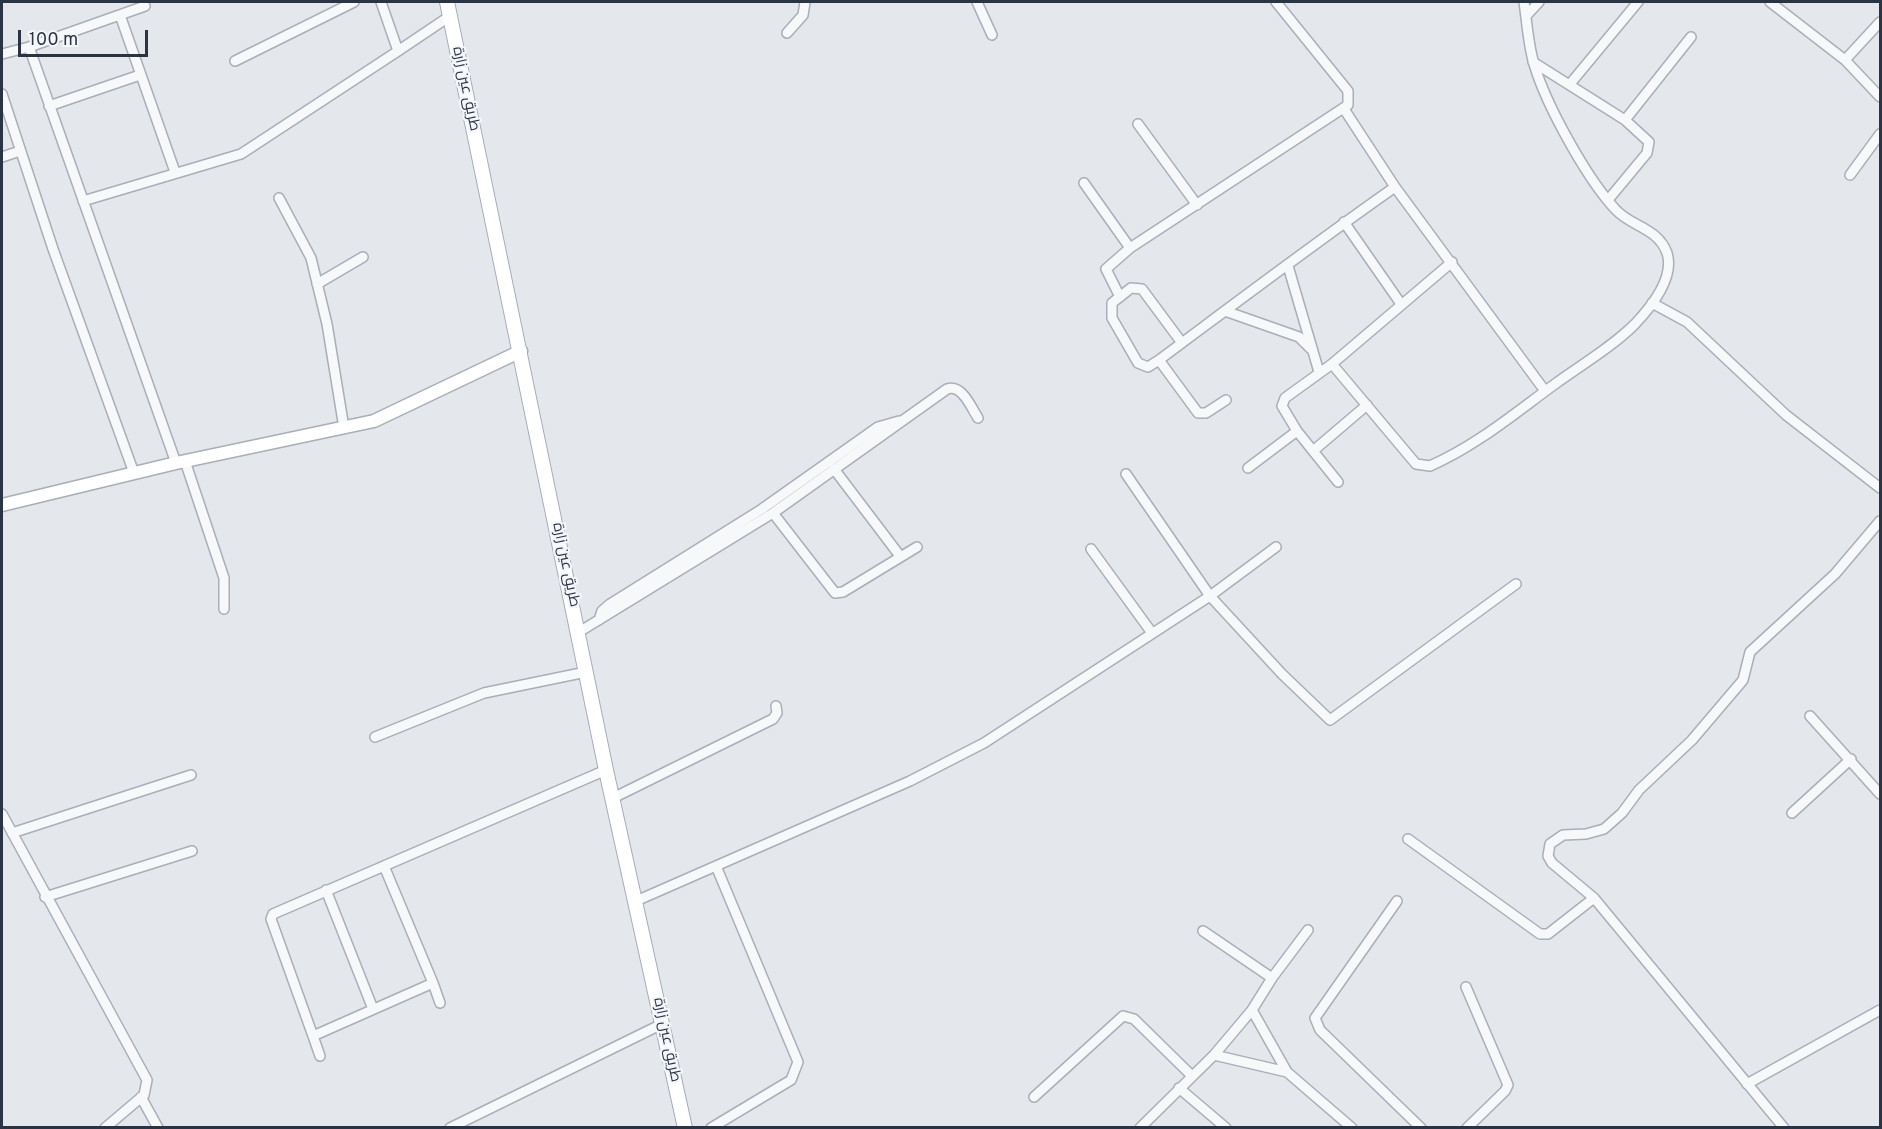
<!DOCTYPE html>
<meta charset="utf-8">
<style>
body{margin:0}
#map{position:relative;width:1882px;height:1129px;overflow:hidden;background:#e4e7ec;font-family:Overpass,sans-serif}
canvas{display:block}
.frame{position:absolute;inset:0;border:3px solid #2b3445;pointer-events:none}
.scale{position:absolute;left:18px;top:30px;width:130px;height:27px;box-sizing:border-box;border:3px solid #2b3445;border-top:0;padding-left:8px;font-size:18px;line-height:21px;white-space:nowrap;color:#2b3445;-webkit-text-stroke:4px #f4f6f9;paint-order:stroke}
</style>
<div id="map">
<canvas width="1882" height="1129"></canvas>
<div class="frame"></div>
<div class="scale">100 m</div>
</div>
<script>
const ctx = document.querySelector('canvas').getContext('2d');
ctx.lineJoin = 'round';
function strokePath(path, color, width, dash) { ctx.strokeStyle = color; ctx.lineWidth = width; ctx.lineCap = dash ? 'butt' : 'round'; ctx.setLineDash(dash || []); ctx.stroke(path); }
function write(font, color, halo, rows, align = 'center') {
  ctx.font = font + ' Overpass,Cairo,sans-serif'; ctx.lineWidth = 4.5; ctx.setLineDash([]); ctx.textBaseline = 'middle'; ctx.strokeStyle = halo; ctx.fillStyle = color; for (const [text, x, y, turn = 0] of rows) {
    ctx.save(); ctx.translate(x, y); ctx.rotate((+turn || 0) * Math.PI / 180); ctx.textAlign = isNaN(turn) ? turn : align; if (halo) ctx.strokeText(text, 0, 0); ctx.fillText(text, 0, 0); ctx.restore();
  }
}
const street = new Path2D(`
 M381,2L398,51L450,16
 M977,2L992,35
 M1770,2L1845,60L1880,97
 M120,15L175,172
 M1526,16L1539,2
 M787,33L803,15L805,2
 M29,47L176,463
 M2,54L29,47L145,6
 M1845,60L1880,22
 M235,61L354,2
 M1533,62L1625,120L1649,142L1647,153L1608,200
 M1570,84L1638,2
 M2,94L53,249L134,473
 M49,106L140,75
 M1344,109L1395,187L1545,391
 M1625,120L1691,37
 M1138,124L1197,205
 M2,157L20,151
 M1850,175L1880,134
 M1084,183L1130,248
 M279,198L311,258L327,324L344,428
 M83,201L241,154L398,51
 M1344,222L1401,304
 M1288,266L1319,372
 M317,284L363,257
 M1120,297L1106,269L1130,248L1348,105V91L1276,2
 M1652,303L1687,322L1786,415L1880,488
 M1225,311L1299,337L1311,349
 M1182,343L1142,289L1131,288L1112,303V318L1138,363L1148,367L1159,360C1237,302 1315,243 1395,187
 M1159,360L1198,413H1206L1226,400
 M1332,364L1416,464L1430,466C1476,446 1515,413 1555,384C1581,365 1612,347 1635,324C1651,307 1675,278 1667,253C1658,228 1632,227 1616,210C1587,179 1546,105 1534,64C1528,44 1527,22 1524,2
 M1313,451L1367,405
 M185,461L224,578V609
 M1248,468L1297,431
 M834,469L900,556
 M1126,474L1210,596L1282,674L1330,720L1516,584
 M1338,482L1297,431L1282,406L1285,398L1332,364L1452,262
 M773,513L835,593L843,592L917,547
 M1091,549L1152,633
 M599,620L602,611L610,604L762,509L878,427L899,421
 M579,632L773,513L947,389C962,384 971,407 978,418
 M1810,716L1880,794
 M375,737L484,693L586,672
 M613,798L773,719L777,713L776,706
 M1792,813L1851,759
 M2,814L147,1080L144,1095L105,1128
 M12,833L191,775
 M1408,839L1540,934H1548L1594,898L1784,1128
 M384,866L433,983L313,1036L271,919L273,914L606,770
 M326,890L373,1009
 M45,897L192,851
 M1594,898L1552,863L1548,856L1550,844L1563,835L1586,834L1604,829L1622,813L1639,790L1692,740L1743,680L1750,652L1835,574L1880,521
 M636,901L910,781L984,743L1210,596L1276,547
 M1397,901L1315,1018L1320,1030L1421,1128
 M1203,931L1272,978
 M433,983L440,1003
 M1466,987L1508,1085L1505,1091L1467,1128
 M1252,1010L1287,1072
 M313,1036L320,1056
 M1214,1055L1287,1072L1352,1128
 M1747,1084L1880,1010
 M1179,1088L1226,1128
 M141,1097L158,1128
 M1034,1097L1123,1016L1134,1019L1191,1075
 M450,1128L662,1024
 M711,1128L791,1080L798,1062L716,866
 M1140,1128L1214,1055L1252,1010L1272,978L1308,930`);
const secondary = new Path2D(`
 M2,505L176,463L374,421L521,351`);
const primary = new Path2D(`
 M447,2L606,770L685,1128`);
const streetNames = [
 ["طريق عين زارة",465,89,78],
 ["طريق عين زارة",565,565,78],
 ["طريق عين زارة",666,1040,78]
];
strokePath(street, '#a9aeb7', 12);
strokePath(secondary, '#a9aeb7', 15);
strokePath(primary, '#a3abb8', 16);
strokePath(street, '#f7f8fa', 9);
strokePath(secondary, '#fff', 12);
strokePath(primary, '#fff', 14);
write('15px', '#2b3445', '#f4f6f9', streetNames);
</script>
